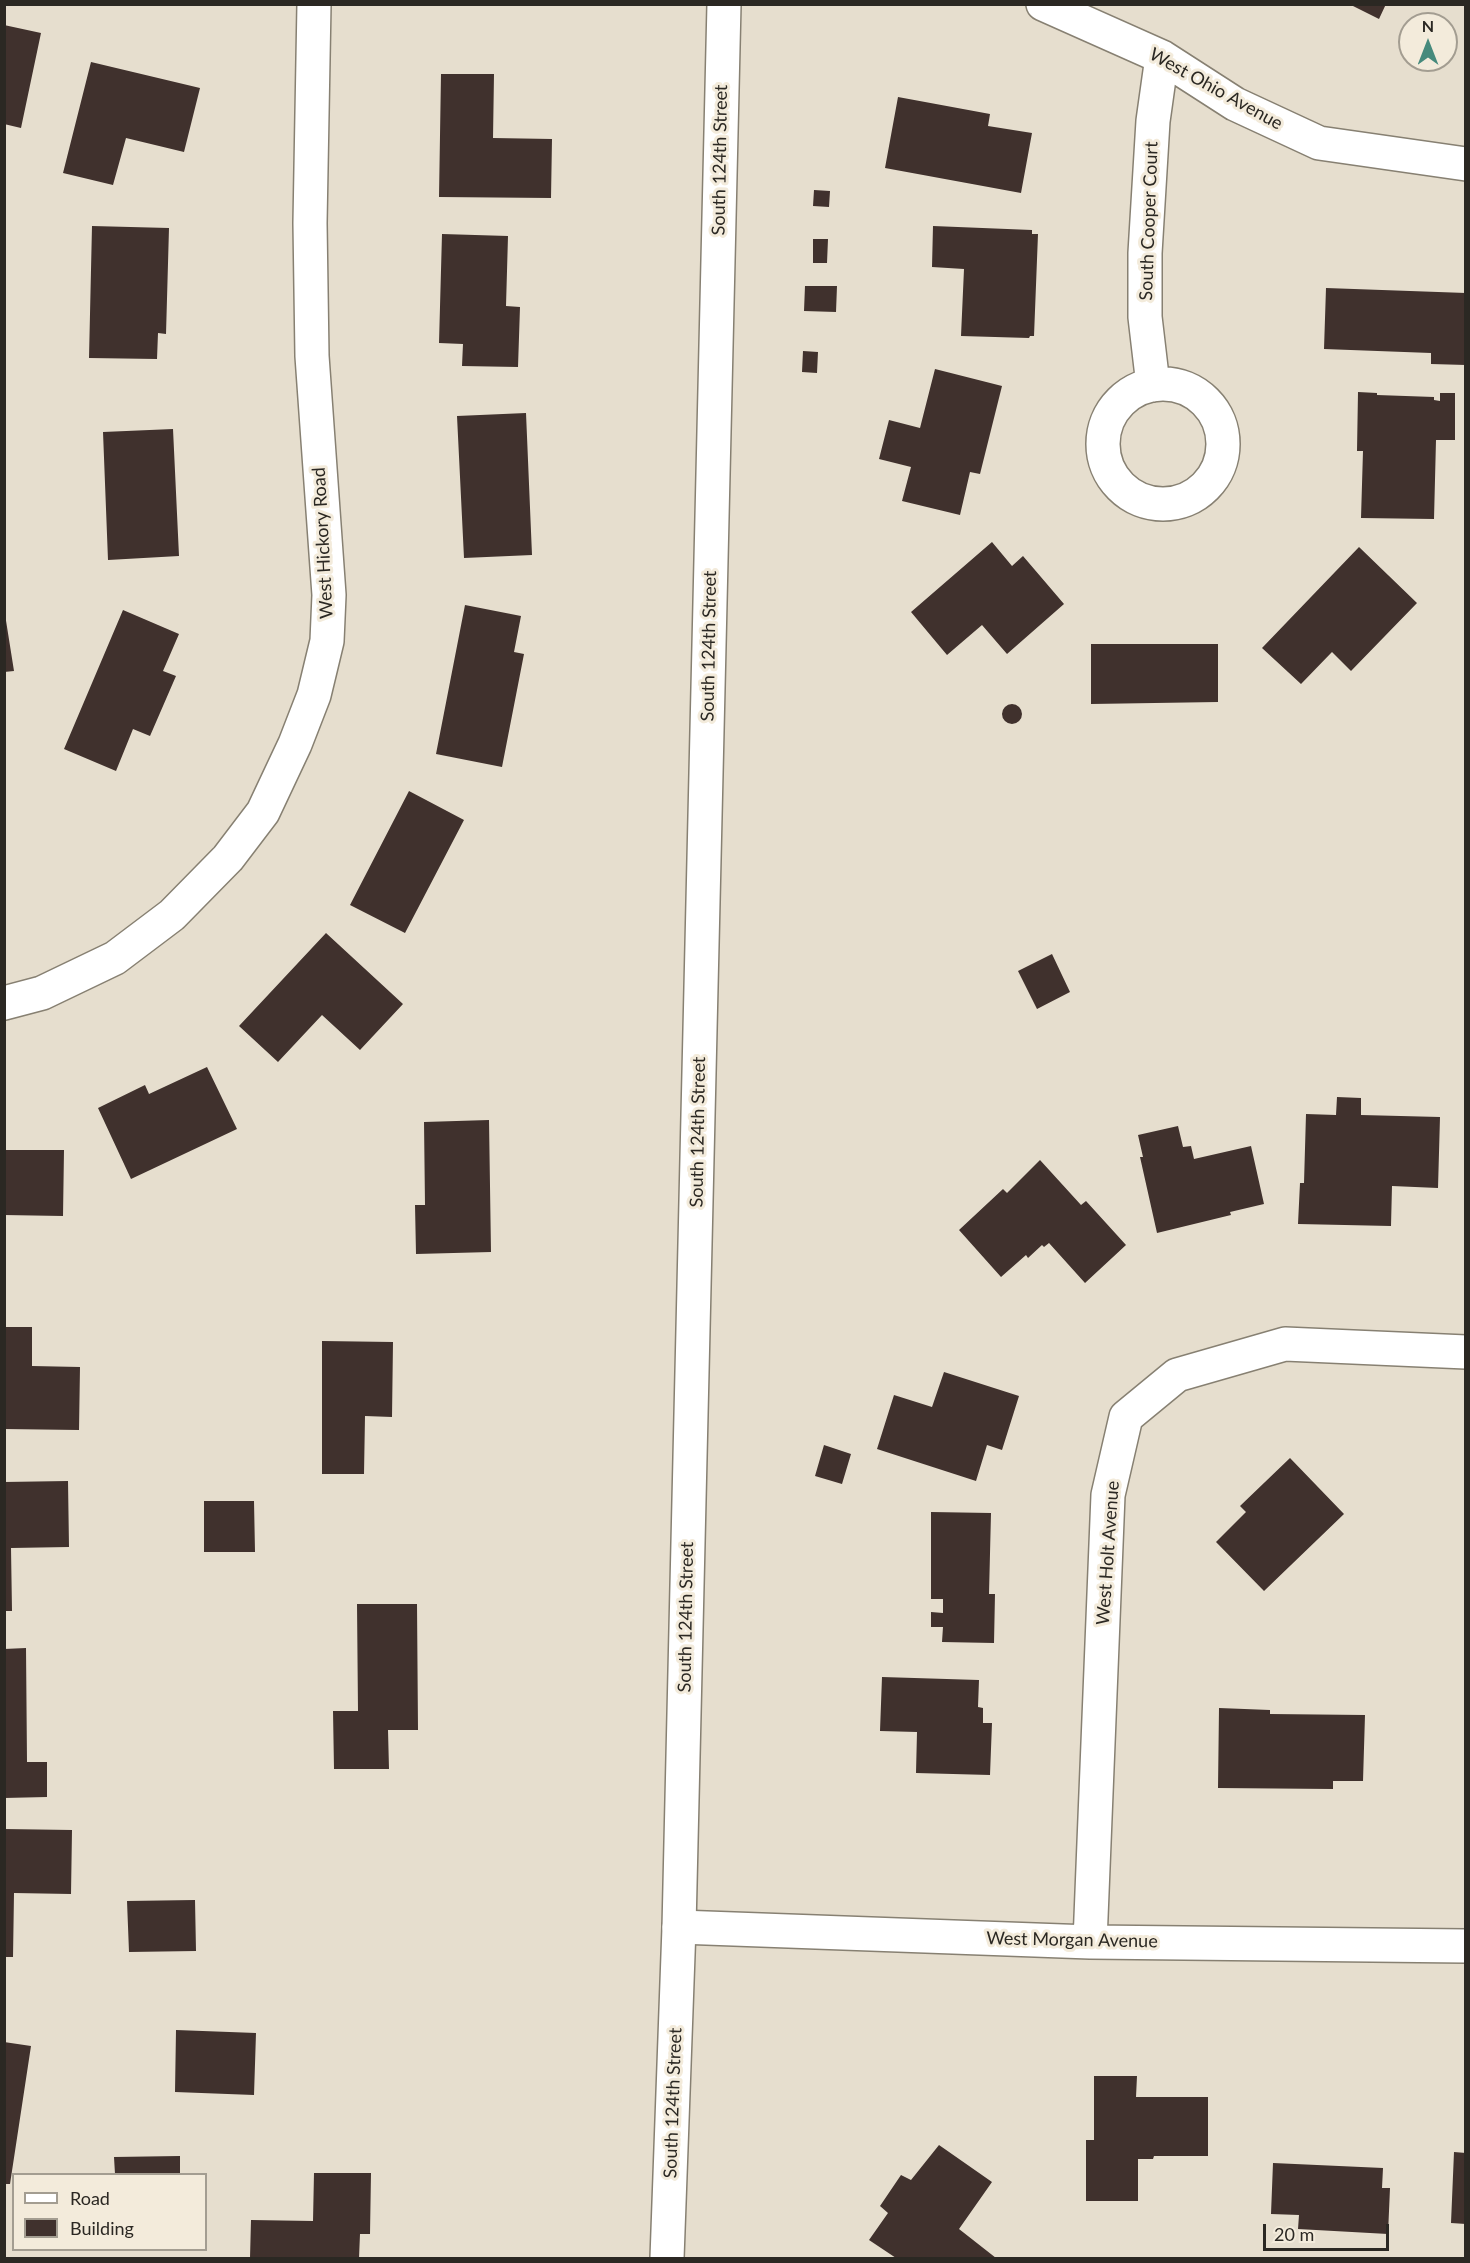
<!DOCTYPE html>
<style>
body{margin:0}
#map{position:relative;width:1470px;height:2263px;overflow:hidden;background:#e6dece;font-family:Lato,sans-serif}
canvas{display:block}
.frame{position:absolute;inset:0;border:6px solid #2b2823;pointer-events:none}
.legend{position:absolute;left:12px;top:2173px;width:195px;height:78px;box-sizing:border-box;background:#f3ebdb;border:2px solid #a39d91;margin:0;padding:8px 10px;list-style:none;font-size:18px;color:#2b2823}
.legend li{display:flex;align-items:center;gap:12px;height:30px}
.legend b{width:30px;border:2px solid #a39d91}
.north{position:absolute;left:1398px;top:12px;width:60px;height:60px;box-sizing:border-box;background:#f3ebdb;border:2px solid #a39d91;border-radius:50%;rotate:0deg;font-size:16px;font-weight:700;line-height:24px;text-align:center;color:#2b2823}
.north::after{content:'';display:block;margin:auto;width:21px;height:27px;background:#468a7c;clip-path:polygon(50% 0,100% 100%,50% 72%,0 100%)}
.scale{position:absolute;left:1263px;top:2224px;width:126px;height:27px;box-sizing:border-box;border:3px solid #2b2823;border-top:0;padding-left:8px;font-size:18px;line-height:21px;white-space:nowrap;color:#2b2823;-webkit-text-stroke:4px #f3ebdb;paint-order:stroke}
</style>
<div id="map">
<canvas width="1470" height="2263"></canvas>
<div class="frame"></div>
<ul class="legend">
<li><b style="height:8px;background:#fff"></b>Road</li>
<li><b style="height:16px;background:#40312d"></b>Building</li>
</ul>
<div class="north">N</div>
<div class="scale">20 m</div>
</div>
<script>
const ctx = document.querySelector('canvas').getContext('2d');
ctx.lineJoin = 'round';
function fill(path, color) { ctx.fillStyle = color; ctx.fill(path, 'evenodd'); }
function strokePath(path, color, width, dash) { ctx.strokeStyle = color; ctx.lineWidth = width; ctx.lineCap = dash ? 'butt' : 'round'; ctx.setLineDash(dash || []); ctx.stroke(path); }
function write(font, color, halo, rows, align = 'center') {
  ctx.font = font + ' Lato,sans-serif'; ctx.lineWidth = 6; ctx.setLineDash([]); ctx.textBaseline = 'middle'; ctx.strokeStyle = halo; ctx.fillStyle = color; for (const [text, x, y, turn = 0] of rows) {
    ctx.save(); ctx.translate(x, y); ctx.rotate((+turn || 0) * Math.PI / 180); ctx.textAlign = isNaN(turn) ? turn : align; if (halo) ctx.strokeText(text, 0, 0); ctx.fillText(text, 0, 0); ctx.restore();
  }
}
const building = new Path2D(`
 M1349,4H1386L1379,19Z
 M4,25L41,33L21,128L4,124Z
 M91,62L200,88L184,152L126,138L113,185L63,173Z
 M441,74H494L493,138L552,139L551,198L439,197Z
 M898,97L990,114L988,126L1032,133L1021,193L885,168Z
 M814,190L830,191L829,207L813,206Z
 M92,226L169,228L166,334L158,333L157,359L89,358Z
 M933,226L1032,230V234H1038L1034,336H1030L1029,338L961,336L964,269L932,267Z
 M442,234L508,236L506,306L520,307L518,367L462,366L463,344L439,343Z
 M813,239H828L827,263H813Z
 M805,286H837L836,312L804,311Z
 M1326,288L1466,293V365L1431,364V353L1324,349Z
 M803,351L818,352L817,373L802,372Z
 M935,369L1002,386L980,474L970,472L960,515L902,501L911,467L879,459L889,420L920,428Z
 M1358,392L1377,393V395L1434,397V400L1440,401V393H1455V440H1436L1434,519L1361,518L1363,451H1357Z
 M526,413L532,555L464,558L457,416Z
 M173,429L179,556L108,560L103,432Z
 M992,542L1012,566L1023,556L1064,604L1007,654L982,625L947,655L911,612Z
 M1359,547L1417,603L1351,671L1332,652L1301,684L1262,648Z
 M465,605L521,616L514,652L524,654L502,767L436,754Z
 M4,608L14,671L4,672Z
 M123,610L179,634L163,671L176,676L150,736L133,729L116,771L64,749Z
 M1091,644H1218V702L1091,704Z
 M1002 714a10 10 0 1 1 20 0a10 10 0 1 1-20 0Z
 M409,791L464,820L405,933L350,905Z
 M326,933L403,1004L360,1050L322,1015L278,1062L239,1026Z
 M1052,954L1070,992L1037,1009L1018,971Z
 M207,1067L237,1129L131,1179L98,1108L145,1085L149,1094Z
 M1337,1097L1361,1098V1115L1440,1117L1438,1188L1392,1186L1391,1226L1298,1224L1300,1183H1304L1306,1114L1336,1115Z
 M489,1120L491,1252L416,1254L415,1205H425L424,1122Z
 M1178,1126L1183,1147L1191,1146L1194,1159L1251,1146L1264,1204L1230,1212L1231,1215L1157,1233L1140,1157H1143L1138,1135Z
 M4,1150H64L63,1216L4,1215Z
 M1040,1160L1081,1205L1086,1201L1126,1245L1085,1283L1049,1243L1044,1247L1042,1245L1028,1258L1026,1255L1001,1277L959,1230L1003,1189L1007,1193Z
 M4,1327H32V1366L80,1367L79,1430L4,1429Z
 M322,1341L393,1342L392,1417L365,1416L364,1474H322Z
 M944,1372L1019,1396L1002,1450L987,1445L976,1481L877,1449L894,1395L932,1407Z
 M824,1445L851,1454L842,1484L815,1476Z
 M1290,1458L1344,1514L1264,1591L1216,1542L1246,1512L1240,1506Z
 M68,1481L69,1547L11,1548L12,1611H4V1482Z
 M204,1501H254L255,1552H204Z
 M931,1512L991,1513L989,1594H995L994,1643L942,1642L943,1627H931V1612L943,1613V1599H931Z
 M357,1604H417L418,1730H388L389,1769H334L333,1711H358Z
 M26,1648L27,1762H47V1797L4,1798V1649Z
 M882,1677L979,1680L978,1707L983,1708V1723H992L990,1775L916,1773L917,1732L880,1731Z
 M1219,1708L1270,1710V1714L1365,1715L1363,1781H1333V1789L1218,1788Z
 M4,1829L72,1830L71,1894L14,1893L13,1957H4Z
 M195,1900L196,1951L129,1952L127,1901Z
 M176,2030L256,2033L254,2095L175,2092Z
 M4,2042L31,2046L10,2184H4Z
 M1094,2076H1137L1136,2097H1208V2156H1154L1153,2159H1138V2201H1086V2140H1094Z
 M939,2145L992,2182L959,2229L996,2258H896L869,2240L888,2213L880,2206L901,2175L911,2180Z
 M1454,2152L1466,2153V2224L1451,2223Z
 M180,2156V2174H115L114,2157Z
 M1273,2163L1383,2168L1382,2188H1390L1388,2234L1298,2229L1299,2215L1271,2214Z
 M314,2173H371L370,2234H360L359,2258H250L251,2220L313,2221Z`);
const minor = new Path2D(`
 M1043,4L1162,57L1235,104L1319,143L1466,164
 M1103 444a60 60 0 1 1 120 0a60 60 0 1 1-120 0Z
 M1153,385L1145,317V253L1153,121L1162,57
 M4,1003L42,993L115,958L172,915L228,858L263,812L295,744L314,695L327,641L329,595L312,356L310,223L314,4
 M679,1927L1090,1942L1466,1946
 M1090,1942L1108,1495L1126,1417L1177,1375L1285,1344L1466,1352`);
const tertiary = new Path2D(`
 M667,2258L679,1927L724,4`);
const streetNames = [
 ["West Ohio Avenue",1216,89,29],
 ["South 124th Street",720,160,-89],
 ["South Cooper Court",1149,221,-88],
 ["West Hickory Road",323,543,-93],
 ["South 124th Street",709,646,-89],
 ["South 124th Street",698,1132,-89],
 ["West Holt Avenue",1108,1553,-86],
 ["South 124th Street",686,1617,-89],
 ["West Morgan Avenue",1072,1940,1],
 ["South 124th Street",673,2103,-88]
];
fill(building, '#40312d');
strokePath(minor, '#878072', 36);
strokePath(tertiary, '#878072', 36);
strokePath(minor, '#fff', 33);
strokePath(tertiary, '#fff', 33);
write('18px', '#2b2823', '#f3ebdb', streetNames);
</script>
